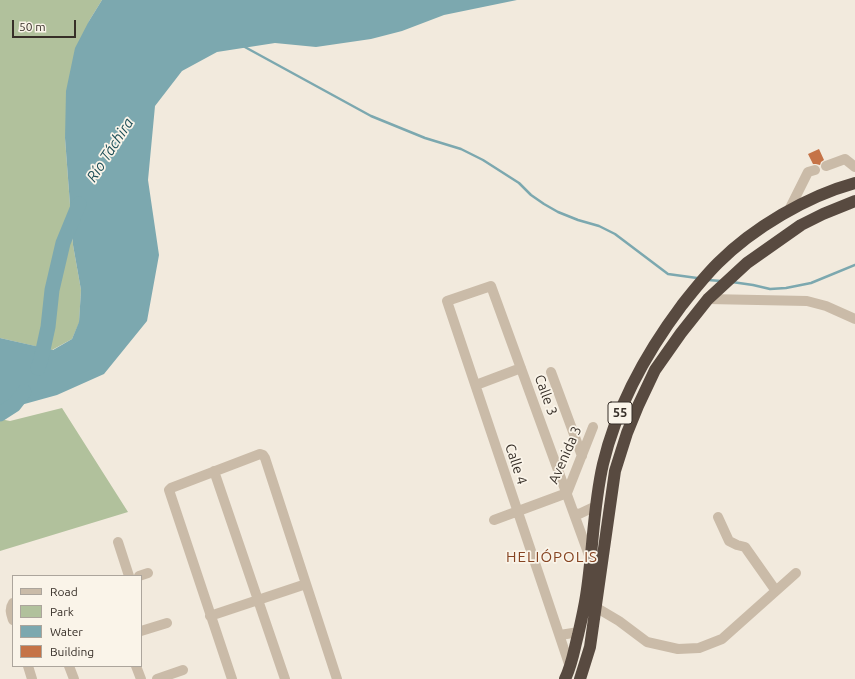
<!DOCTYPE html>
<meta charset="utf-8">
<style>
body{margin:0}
#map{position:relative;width:855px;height:679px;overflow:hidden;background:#f2eadd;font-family:Ubuntu,sans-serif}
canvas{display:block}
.legend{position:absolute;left:12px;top:575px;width:130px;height:92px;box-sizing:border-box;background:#faf4e9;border:1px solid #aca59c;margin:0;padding:5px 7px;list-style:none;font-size:12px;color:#372f28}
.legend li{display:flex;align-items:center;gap:8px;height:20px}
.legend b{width:20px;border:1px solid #aca59c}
.scale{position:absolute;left:12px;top:20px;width:64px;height:18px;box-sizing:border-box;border:2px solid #372f28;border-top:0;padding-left:5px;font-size:12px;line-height:14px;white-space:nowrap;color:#372f28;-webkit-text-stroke:3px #faf4e9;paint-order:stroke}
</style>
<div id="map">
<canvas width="855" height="679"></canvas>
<ul class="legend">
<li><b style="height:5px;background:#cabba8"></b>Road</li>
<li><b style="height:11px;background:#b1c19c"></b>Park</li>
<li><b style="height:11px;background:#7ca8af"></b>Water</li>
<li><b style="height:11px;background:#c57347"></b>Building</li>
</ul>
<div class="scale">50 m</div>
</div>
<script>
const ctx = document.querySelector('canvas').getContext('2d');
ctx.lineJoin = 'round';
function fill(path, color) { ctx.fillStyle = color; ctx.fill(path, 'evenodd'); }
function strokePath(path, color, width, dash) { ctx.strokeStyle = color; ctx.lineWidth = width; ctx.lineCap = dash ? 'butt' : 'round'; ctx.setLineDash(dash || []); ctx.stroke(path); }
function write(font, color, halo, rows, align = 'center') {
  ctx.font = font + ' Ubuntu,sans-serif'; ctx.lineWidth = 3.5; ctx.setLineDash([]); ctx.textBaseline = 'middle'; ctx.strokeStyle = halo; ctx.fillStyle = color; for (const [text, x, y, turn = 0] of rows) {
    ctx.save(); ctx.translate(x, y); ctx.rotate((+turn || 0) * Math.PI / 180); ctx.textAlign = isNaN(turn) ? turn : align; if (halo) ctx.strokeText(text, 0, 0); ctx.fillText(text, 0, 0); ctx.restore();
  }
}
const green = new Path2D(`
 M0,0H102L89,21L65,138L73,245L81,290L79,323L72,339L52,350L0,338Z
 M62,408L128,512L0,551V419L10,421Z`);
const water = new Path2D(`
 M102,0H517L444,15L402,31L371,39L316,47L275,43L217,52L182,71L155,106L148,180L159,255L147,321L104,374L57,395L10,408L0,406V338L53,350L72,339L79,322L81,290L73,245L65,138L66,91L75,48L89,21Z`);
const stream = new Path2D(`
 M243,46L371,116L425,138L461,149L483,160L519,183L531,195L544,204L558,212L578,220L599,226L615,234L668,274L697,278
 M708,280L721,281
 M732,282L753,285L770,289L786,288L811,283L855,265`);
const river = new Path2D(`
 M38,368L41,359L48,327L52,290L63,243L79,204
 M0,414L14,405L24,392`);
const building = new Path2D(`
 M819,149L824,160L821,162L820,165L816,164H813L808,154Z`);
const minor = new Path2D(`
 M826,166L845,159L855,167
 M789,210L808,172L815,170
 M708,299L807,301L826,306L855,319
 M551,372L582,456
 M476,385L521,368
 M214,471L285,679
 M574,513L579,514L596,506
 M718,517L729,541L737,545L745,547L776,591
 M494,520L567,493L593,427
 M118,542L129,576
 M139,576L148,573
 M13,603C9,609 11,614 13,620
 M597,608L619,621L647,642L678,649L699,648L722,639L796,573
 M210,616L306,584
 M141,631L167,623
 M560,635L579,632
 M28,666L32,679
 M69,666L74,679
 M136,666L141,679
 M570,667L447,301L491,286L590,558
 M157,679L183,670
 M232,679L169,490L171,488L260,454L263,455L265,458L337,679`);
const highway = new Path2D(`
 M565,679C572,665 574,650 578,635C581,622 584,609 586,596C593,552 593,507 603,464C617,405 646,353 682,305C693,291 705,276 718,263C753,228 807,196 855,183
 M580,679L590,647L615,471L627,433L638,406L655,370L681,333L708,299L747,263L801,225L823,214L855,201`);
const shields = [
 [620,413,24]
];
const shieldNames = [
 ["55",620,413]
];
const streetNames = [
 ["Calle 3",546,395,70],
 ["Avenida 3",565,455,-66],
 ["Calle 4",516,464,72]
];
const waterNames = [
 ["Río Táchira",110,150,-57]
];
const neighbourhoodNames = [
 ["HELIÓPOLIS",552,557]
];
fill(green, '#b1c19c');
fill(water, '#7ca8af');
strokePath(stream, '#7ca8af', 2.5);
strokePath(river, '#7ca8af', 15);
fill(building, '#c57347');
strokePath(minor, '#cabba8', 10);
strokePath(highway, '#584a40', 12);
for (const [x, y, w] of shields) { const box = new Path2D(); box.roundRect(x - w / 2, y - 11, w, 22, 3); ctx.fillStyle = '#faf4e9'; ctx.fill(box); strokePath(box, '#372f28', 1); }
write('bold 13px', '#372f28', null, shieldNames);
write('14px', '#372f28', '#faf4e9', streetNames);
write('italic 15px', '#1e4f58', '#faf4e9', waterNames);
ctx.letterSpacing = '1px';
write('15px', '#864422', '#faf4e9', neighbourhoodNames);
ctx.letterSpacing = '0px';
</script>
